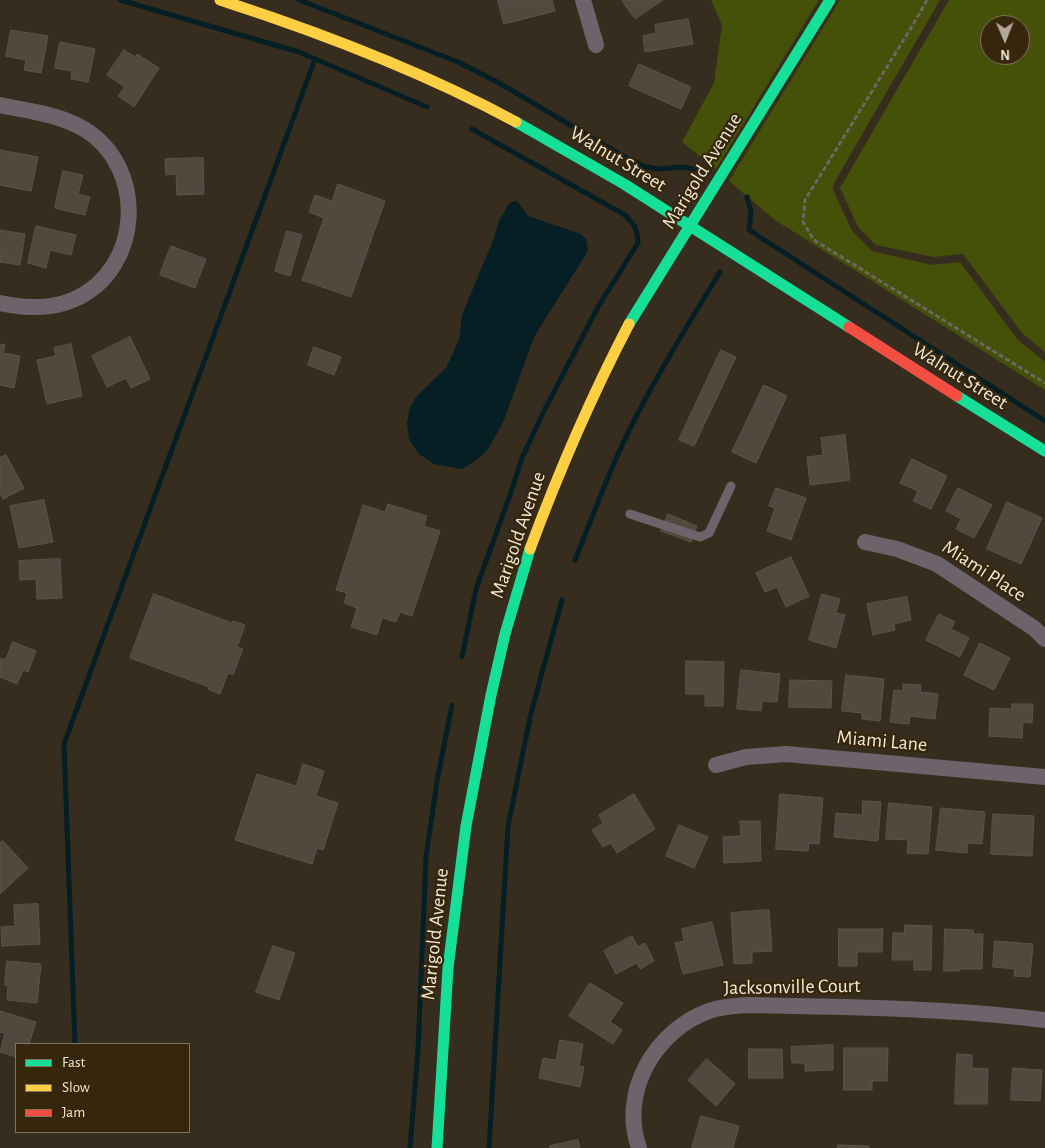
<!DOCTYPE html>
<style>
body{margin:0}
#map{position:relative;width:1045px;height:1148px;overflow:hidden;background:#362d1f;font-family:"Alegreya Sans",sans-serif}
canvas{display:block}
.legend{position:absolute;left:15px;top:1043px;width:175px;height:90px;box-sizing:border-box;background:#36260b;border:1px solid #81745d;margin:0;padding:6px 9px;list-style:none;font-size:15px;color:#f2e8d8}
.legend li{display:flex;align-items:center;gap:10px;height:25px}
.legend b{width:25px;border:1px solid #81745d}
.north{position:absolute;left:980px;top:15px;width:50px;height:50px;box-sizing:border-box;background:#36260b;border:1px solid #81745d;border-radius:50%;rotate:179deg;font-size:14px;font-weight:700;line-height:20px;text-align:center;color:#f2e8d8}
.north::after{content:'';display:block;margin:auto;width:18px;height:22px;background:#b0a797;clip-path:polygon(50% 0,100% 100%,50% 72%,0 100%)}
</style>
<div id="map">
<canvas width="1045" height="1148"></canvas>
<ul class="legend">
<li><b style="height:6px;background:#16e098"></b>Fast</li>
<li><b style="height:6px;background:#ffcf43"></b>Slow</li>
<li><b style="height:6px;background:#f24e42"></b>Jam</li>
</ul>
<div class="north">N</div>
</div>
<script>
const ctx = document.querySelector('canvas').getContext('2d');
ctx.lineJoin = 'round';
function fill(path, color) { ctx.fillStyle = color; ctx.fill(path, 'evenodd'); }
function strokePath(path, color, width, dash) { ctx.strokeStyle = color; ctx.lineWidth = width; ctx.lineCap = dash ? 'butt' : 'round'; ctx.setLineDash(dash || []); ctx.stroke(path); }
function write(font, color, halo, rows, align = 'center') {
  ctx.font = font + ' "Alegreya Sans",sans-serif'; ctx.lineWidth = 4.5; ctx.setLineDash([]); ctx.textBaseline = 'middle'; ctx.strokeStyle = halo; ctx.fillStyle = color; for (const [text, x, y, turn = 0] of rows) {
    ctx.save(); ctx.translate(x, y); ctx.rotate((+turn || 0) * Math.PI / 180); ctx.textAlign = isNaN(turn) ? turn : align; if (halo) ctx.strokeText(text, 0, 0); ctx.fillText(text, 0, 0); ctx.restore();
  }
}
const green = new Path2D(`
 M711,0H819L716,169L682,142L714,83L722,25Z
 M840,0H940L834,183L833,189L852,231L872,251L932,265L960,262L1018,340L1045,362V390L775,220L729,181Z
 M949,0H1045V352L1022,333L963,254L933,257L876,245L858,227L840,188ZM990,25H1020V55H990Z`);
const water = new Path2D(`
 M517,201L528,216L581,234L586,239L588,251L534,337L504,420L489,448L477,460L462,469L434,464L419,454L409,439L407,423L410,408L416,397L446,368L459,340L462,315L494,238L499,221L510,202Z`);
const stream = new Path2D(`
 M120,0L299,52L427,107
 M299,0L458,62L501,84L619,154L643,166L657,169L682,167L695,169
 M747,197L751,212L749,230L1045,421
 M575,560C595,511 613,460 638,413C663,365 691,319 720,272
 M462,657L476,589L510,495L522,458L544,411L598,307L638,243C638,230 634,224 625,215L472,129
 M75,1044L64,744L315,59
 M410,1148L418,1050L426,857L437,781L452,705
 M489,1148L508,826L531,713L562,600`);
const building = new Path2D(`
 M498,0H552L555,11L504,24Z
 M623,0H663L635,19L622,1Z
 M688,19L693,44L645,52L643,36L656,33L655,25Z
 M11,30L48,36L41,73L24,70L26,60L6,56Z
 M60,42L95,49L88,82L71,79L72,71L55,68Z
 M124,50L135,57L137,54L159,68L134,107L118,96L125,87L107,75Z
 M639,64L691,87L681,109L629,86Z
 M0,150L38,157L31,191L0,185Z
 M203,158L204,194L177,195L176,174L166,175L165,159Z
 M63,171L83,175L78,194L90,197L85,215L55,208Z
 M338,184L385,201L351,297L302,280L324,218L309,212L315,195L332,201Z
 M36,226L76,235L71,255L50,250L46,268L28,263Z
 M0,230L25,234L20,265L0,262L1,250H0Z
 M287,231L302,235L290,276L275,271Z
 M171,246L206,259L195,288L160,275Z
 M130,337L150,379L131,388L126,378L107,387L92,356Z
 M0,344L5,345L3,353L20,356L14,388L0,385Z
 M71,344L82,396L47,404L37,360L56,356L54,348Z
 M314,347L341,357L334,375L308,365Z
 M721,350L736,357L694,446L679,440Z
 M764,385L787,396L756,463L732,452Z
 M845,435L850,480L810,485L807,457L823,455L821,438Z
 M6,455L24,488L3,499L0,493V458Z
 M912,459L947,476L931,509L913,501L918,491L900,483Z
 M776,488L806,498L791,540L767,531L775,508L769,506Z
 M958,488L992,505L974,538L956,529L961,519L946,511Z
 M44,500L53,542L19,548L10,506Z
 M1007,502L1042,518L1021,564L987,549Z
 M388,504L427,516L424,526L440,531L412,616L400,612L396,622L382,618L377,635L351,627L357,608L344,603L347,593L336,590L363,505L385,512Z
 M668,514L697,526L691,542L661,531Z
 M791,557L809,596L786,607L777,587L765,592L756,573Z
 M60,559L62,598L37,599L36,579L20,580L19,561Z
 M154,594L232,623L233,621L245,625L237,647L243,649L233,675L228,673L220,694L208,689L209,687L130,658Z
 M822,594L840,599L836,613L845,615L836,648L809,640Z
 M907,597L911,620L894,624L895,630L873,635L867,604Z
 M939,614L955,622L951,629L969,638L960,657L926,640Z
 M13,642L36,651L28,672L23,670L17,684L0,677V658L5,660Z
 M980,643L1010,658L994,690L964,675Z
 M686,661L724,662L723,706H705V694H686Z
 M741,670L780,674L777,702L762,701L761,711L737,709Z
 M846,675L884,679L880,721L862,719V713L842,711Z
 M790,680L832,681L831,708L789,707Z
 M903,684L921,685L920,692L938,694L935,719L910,716L909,724L890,722L894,690L903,691Z
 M1012,704H1033L1032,723L1023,722L1022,738L989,736L990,708L1012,709Z
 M303,764L324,771L316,796L338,803L323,850L317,848L312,864L235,840L257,774L296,786Z
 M634,794L655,829L617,853L611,843L603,847L592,830L603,823L599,815Z
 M780,794L823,798L819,844L809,843L808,851L776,849Z
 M863,801L881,802L878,841L834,837L836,813L862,815Z
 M889,803L932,807L928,854L907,853L908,840L886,839Z
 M941,808L985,812L982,844L968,843L967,853L936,850Z
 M993,814L1034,816L1032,856L991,854Z
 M740,821H760L761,861L724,863L723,837L741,836Z
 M679,825L708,837L694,868L666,856Z
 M3,841L28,868L0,894V843Z
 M38,904L40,944L2,946L1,927L15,926L14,905Z
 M769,910L772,951L752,952V963L734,964L731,913Z
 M712,922L723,965L683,974L675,943L684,941L682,929Z
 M905,925L932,926L931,970H914V960H892L893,933H904Z
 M839,929H883L882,952H857V966H839Z
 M945,929L973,930L974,934H983L982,969H960V971H944Z
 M632,936L638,947L645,943L654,961L640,969L637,963L616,974L604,951Z
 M995,941L1033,944L1030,977L1014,976L1015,969L993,967Z
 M273,946L295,953L279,1000L256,992Z
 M7,961L41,964L37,1003L7,1000L8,986L5,985Z
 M590,983L623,1003L610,1022L622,1030L613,1044L569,1016Z
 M0,1011L36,1022L29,1044H16V1057L0,1052L5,1033L0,1032Z
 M560,1040L583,1044L579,1066L584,1067L580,1087L539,1078L543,1058L556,1060Z
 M833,1045V1070L805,1071V1063H792L791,1047Z
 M844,1048H888L887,1081H872V1090H844Z
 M749,1049H782L783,1078H749Z
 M957,1054L972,1055V1068L988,1069L987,1104H955Z
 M707,1059L735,1084L716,1106L688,1080Z
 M1013,1068L1042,1070L1040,1101L1011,1100Z
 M701,1116L739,1126L733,1148H692Z
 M578,1140L580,1148H550V1146Z
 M838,1145L869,1146V1148H838Z`);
const path = new Path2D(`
 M927,0L914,23L805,200L803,222L814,240L1045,383`);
const lane = new Path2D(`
 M630,514L700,537L709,533L731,486`);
const street = new Path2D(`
 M583,0L596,45
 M0,105C28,111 59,114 84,129C147,167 143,268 75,299C51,310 25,308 0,303
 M865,542L897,549L937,564L1035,629L1045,639
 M716,765L746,757L786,754L1045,777
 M639,1148C619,1091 656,1030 709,1011C722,1006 735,1006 748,1005C847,1007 946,1008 1045,1020`);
const fast = new Path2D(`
 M516,122L624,184L849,327
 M629,324L830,0
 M957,396L1045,451
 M437,1148L448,968L466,826L491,695L505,634L530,549`);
const slow = new Path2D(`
 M220,0C322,33 422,71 516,122
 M530,549C559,471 591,397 629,324`);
const jam = new Path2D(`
 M849,327L957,396`);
const streetNames = [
 ["Walnut Street",618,159,31],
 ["Marigold Avenue",702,171,-58],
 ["Walnut Street",960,376,32],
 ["Marigold Avenue",518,535,-71],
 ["Miami Place",984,571,33],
 ["Miami Lane",882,741,5],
 ["Marigold Avenue",435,934,-84],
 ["Jacksonville Court",792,987,-1]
];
fill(green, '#455009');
fill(water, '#051f25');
strokePath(stream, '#051f25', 5);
fill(building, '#51493e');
strokePath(building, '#5b5448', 1);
strokePath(path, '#6c6766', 3, [5, 2.5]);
strokePath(lane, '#6c646a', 9);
strokePath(street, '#6c646a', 16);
strokePath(fast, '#16e098', 11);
strokePath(slow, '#ffcf43', 11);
strokePath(jam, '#f24e42', 11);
write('20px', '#f2e8d8', '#36260b', streetNames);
</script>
